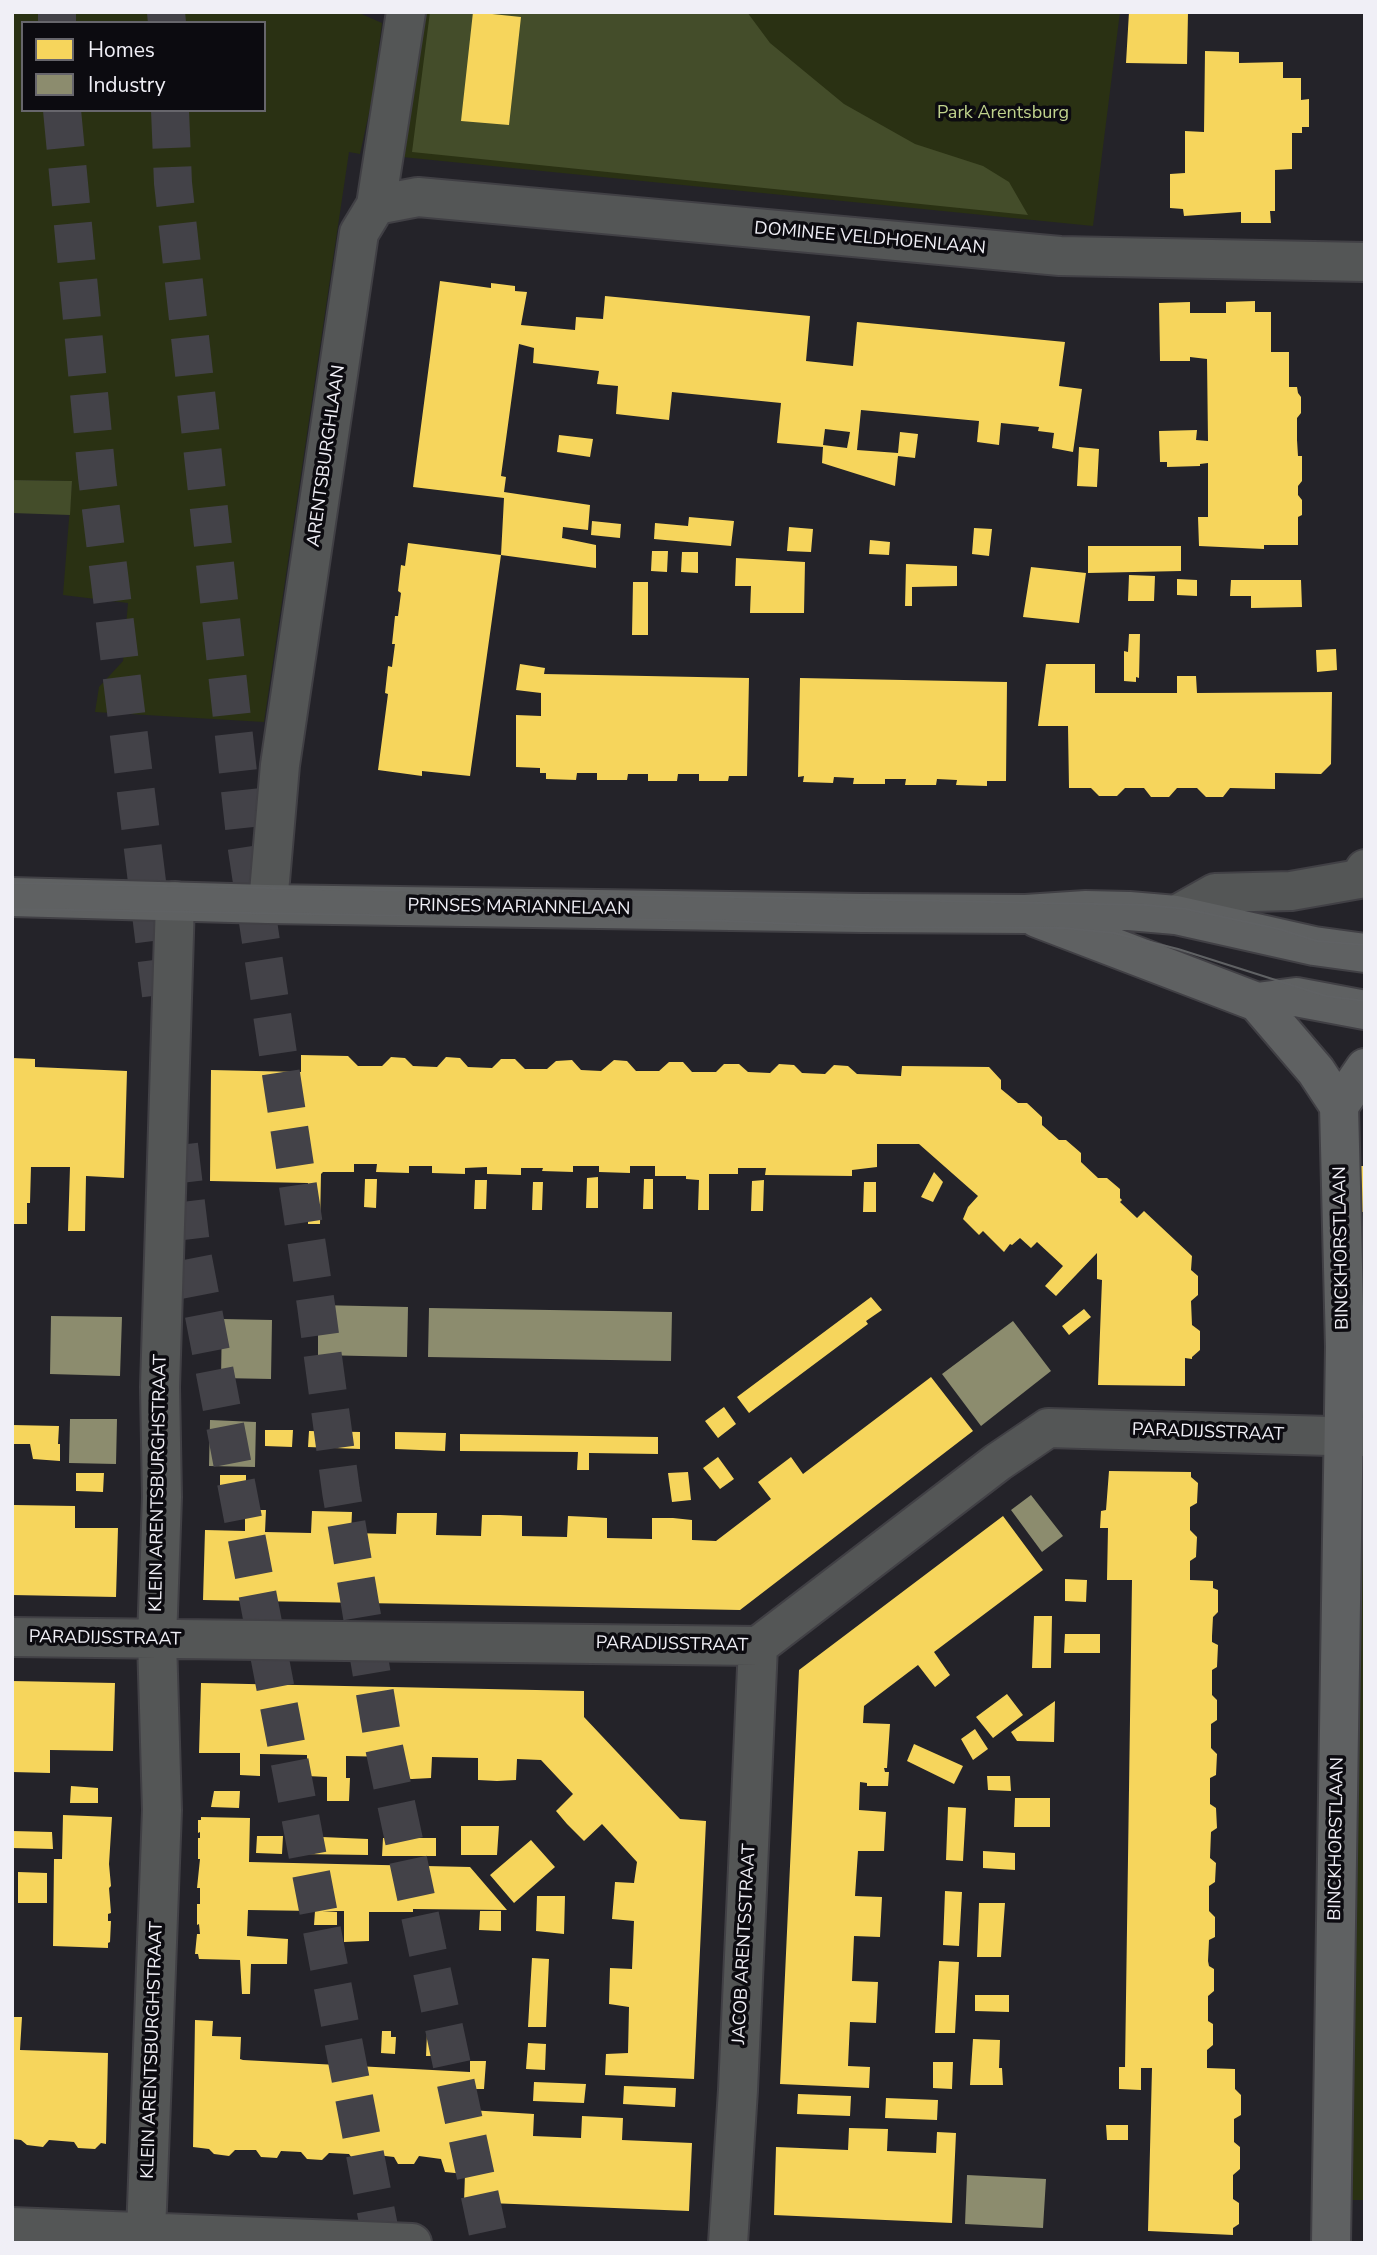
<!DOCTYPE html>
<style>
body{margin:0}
#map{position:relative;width:1377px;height:2255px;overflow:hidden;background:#242329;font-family:"Nunito Sans",sans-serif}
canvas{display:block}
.frame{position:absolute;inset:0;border:14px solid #f0eff6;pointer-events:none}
.legend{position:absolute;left:21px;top:21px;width:245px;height:91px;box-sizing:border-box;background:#0c0b10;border:2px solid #67666c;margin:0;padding:9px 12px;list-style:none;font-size:21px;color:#f0eff6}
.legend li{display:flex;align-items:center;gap:14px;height:35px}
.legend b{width:35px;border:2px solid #67666c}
</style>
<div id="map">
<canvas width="1377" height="2255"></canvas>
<div class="frame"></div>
<ul class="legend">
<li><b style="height:19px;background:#f6d55c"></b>Homes</li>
<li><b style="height:19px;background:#8c8c6e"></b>Industry</li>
</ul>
</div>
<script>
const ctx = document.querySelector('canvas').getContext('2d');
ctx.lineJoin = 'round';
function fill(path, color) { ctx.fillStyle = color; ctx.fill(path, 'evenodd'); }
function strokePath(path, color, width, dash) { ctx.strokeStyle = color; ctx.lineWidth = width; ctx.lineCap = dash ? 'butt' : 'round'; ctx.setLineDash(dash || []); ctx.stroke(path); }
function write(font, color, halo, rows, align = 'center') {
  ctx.font = font + ' "Nunito Sans",sans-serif'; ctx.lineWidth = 7; ctx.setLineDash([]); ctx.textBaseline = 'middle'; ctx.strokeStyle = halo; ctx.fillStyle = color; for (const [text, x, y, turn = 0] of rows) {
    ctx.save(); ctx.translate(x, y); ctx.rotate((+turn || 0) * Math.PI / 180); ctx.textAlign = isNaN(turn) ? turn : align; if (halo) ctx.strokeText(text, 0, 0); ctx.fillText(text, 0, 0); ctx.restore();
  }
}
const green = new Path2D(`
 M12,12H357L382,23L372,99L360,154L349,152L264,722L95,712L99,687L123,661L128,603L63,595L72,481L12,480ZM23,23H264V110H23Z
 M422,12H1120L1093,226L402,157Z
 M1365,1512V2200H1352L1361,1513Z`);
const forest = new Path2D(`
 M430,12H747L770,43L844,104L915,144L983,166L1009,182L1028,215L412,152Z
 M12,480L72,481L70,515L12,513Z`);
const homes = new Path2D(`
 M473,12L521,17L509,125L461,121Z
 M1129,12H1188L1187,64L1126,63Z
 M1205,51L1239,52V63L1283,62V78H1301V100L1309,99V127H1302V133H1292V169L1275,170V211H1270L1271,223H1241V212L1184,216L1183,209L1170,208V174L1185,173V131L1204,132Z
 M440,281L491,288V283L515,286V291L527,292L521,325L575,330L576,317L603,319L605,296L810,316L806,361L853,366L857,322L1065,342L1059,386L1082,389L1073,452L1052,448L1054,433L1038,431L1039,427L1001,423L999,445L977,442L979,421L861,410L857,450L898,453L900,432L918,434L915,458L898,456L895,486L822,463L823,447L777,443L781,403L672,392L669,420L616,414L618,386L597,384L599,371L533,363L534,348L519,344L501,476L506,477L504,492L590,505L588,530L563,527L562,538L596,545V568L501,555L504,498L413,487ZM825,429L850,432L847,448L823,445Z
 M1255,301V312H1271V352H1289V387H1297L1298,393L1301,397V413L1297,418V440L1298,456H1302V481L1298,486V495L1302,500V515L1298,517V545H1264V549L1199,546L1198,517H1208V463L1200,464V466L1167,467V462H1160L1159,431L1197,430L1196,440L1208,441L1207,359L1190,357V361H1160L1159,303L1190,302V313H1226V302Z
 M559,435L593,439L590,457L557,452Z
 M1079,447L1099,449L1097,487L1077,486Z
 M689,517L734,521L731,546L654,539L655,523L688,526Z
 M592,521L621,524L620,538L591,535Z
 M789,527L813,529L811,552L787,551Z
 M974,528L992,529L989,556L972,554Z
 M870,540L890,542L889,555L869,554Z
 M408,543L501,555L470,776L422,771V776L378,770L388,694L385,693L388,666L392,667L395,644H392L395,616H398L401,593L398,591L401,565L405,566Z
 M1088,546H1181V571L1088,573Z
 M652,551H668L667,572L651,571Z
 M682,552H698V573L681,572Z
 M736,558L805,562L804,613H750L751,586H735Z
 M906,564L957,566V586L912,587V606H905Z
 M1031,567L1086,573L1079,623L1023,617Z
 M1129,575L1155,576L1154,601H1128Z
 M1177,579L1197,580V596L1177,595Z
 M1231,580H1301L1302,607L1251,608V596H1230Z
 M633,582H648V635H632Z
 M1129,634H1140L1139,678L1136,677V682L1124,681V651L1128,652Z
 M1336,649L1337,670L1317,672L1316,650Z
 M520,664L545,668L544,674L749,678L747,776H729L728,781H699V774H678L677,781H648V774H628L627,780H597V773H577L576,780L546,779V773H540V768L516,767V715L541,716V693L516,690Z
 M1046,664H1095V693H1177V676H1196L1197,693L1332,692L1331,764L1321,774L1275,773V789L1230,788L1223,797H1206L1197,788H1177L1169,797H1151L1144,788H1125L1117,796H1099L1091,788H1069L1068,726H1038Z
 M800,678L1007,682L1006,781H987V786L956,785L957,780L937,779L936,785H905L906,779H885V784H853L854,778L834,777L833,783L803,782L804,776L798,777Z
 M301,1055L348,1056L358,1066H382L391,1057L405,1058L413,1066L437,1067L446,1057L460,1058L468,1067L492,1068L501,1059H515L525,1069H547L556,1061L572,1060L581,1070L601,1071L614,1060L627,1061L636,1071H659L669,1062H683L692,1072H716L724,1064H739L748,1072L770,1073L779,1064L794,1065L802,1073L825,1074L834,1065L848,1066L857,1074L901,1076L902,1066L989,1067L1001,1080V1089L1018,1103H1027L1042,1117V1125L1059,1140H1066L1081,1153V1162L1098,1178H1107L1120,1189V1198L1122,1200L1120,1202L1137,1218L1144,1211L1192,1256L1191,1270L1198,1276V1295L1191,1301L1192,1325L1200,1331V1350L1192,1357V1359L1185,1358V1386L1098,1385L1102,1280L1097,1279V1253L1056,1296L1045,1286L1063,1266L1037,1242L1031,1248L1020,1238L1012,1245L1010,1244L1004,1252L983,1231L979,1235L963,1219L968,1207L978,1196L919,1144H877V1167L852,1170V1176L765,1175L766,1168H738V1174H709V1210H698L699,1180L686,1179V1176H655V1166H630V1173L599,1172V1166H573V1172L542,1171L543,1168H521V1175L487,1174V1167L465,1168V1174L432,1173V1166H409V1173L376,1172L377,1164H354V1172H323L321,1174L320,1224H308V1183L210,1181L211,1070L301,1072Z
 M12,1058L35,1059V1067L127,1071L124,1178L86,1176L85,1231H68L70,1167H31L30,1203H27V1224H12Z
 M1361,1166H1365V1212H1360Z
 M934,1172L943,1182L933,1202L921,1197Z
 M598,1177V1208H586L587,1178Z
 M365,1179H377L376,1208L364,1207Z
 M644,1179H653V1209H643Z
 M475,1180H487L486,1209H474Z
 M764,1180L763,1211H751L752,1181Z
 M533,1182H543L542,1210H532Z
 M864,1182H876V1212H863Z
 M871,1297L882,1310L866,1321L868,1324L749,1413L737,1397Z
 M1084,1309L1091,1317L1069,1335L1062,1326Z
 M931,1377L973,1431L740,1610L203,1600L205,1530L245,1531V1510H266L265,1532L311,1533L312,1511L352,1512L351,1533L396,1534L397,1513H437L436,1535L481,1536L482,1515H500L522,1516V1536L567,1537L568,1516L590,1517L607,1518V1538L652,1539V1518H673L692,1520V1540L716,1541L771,1499L758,1482L791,1457L803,1474Z
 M724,1407L736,1424L718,1438L705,1421Z
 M12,1425L59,1426L58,1444H60V1461L33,1459L30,1444H12Z
 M265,1430H293L292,1447L265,1446Z
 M309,1431L360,1432V1449L308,1447Z
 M395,1432L446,1433L445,1451L395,1449Z
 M460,1434L658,1437V1454L589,1453V1470H577L578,1452L460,1451Z
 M718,1457L734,1479L720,1489L703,1468Z
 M1109,1471L1191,1472V1477L1198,1483L1197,1503L1190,1507V1530L1197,1537L1196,1557L1190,1561V1580L1213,1581V1588L1218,1590V1612L1213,1617L1212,1636V1642L1218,1645L1217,1667L1212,1670V1695L1217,1700V1720L1211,1724V1748L1217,1754L1216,1775L1210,1778V1804L1216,1808L1217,1828L1211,1832L1210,1858L1216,1863L1215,1882L1209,1886V1911L1215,1917V1937L1209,1940L1208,1961L1209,1966L1214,1969V1991L1208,1996V2021L1213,2024V2045L1207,2050V2068L1235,2069V2089L1241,2095V2115L1234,2119V2142L1240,2147V2169L1233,2175V2199L1239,2203V2224L1233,2228V2235L1148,2231L1152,2068H1141V2090L1119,2089V2067H1125L1132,1580H1107L1108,1528H1100L1101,1511L1106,1510Z
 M688,1472L691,1500L672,1502L668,1473Z
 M76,1473H104L103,1492L76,1491Z
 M220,1475H246V1495H220Z
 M14,1505L75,1506V1528H118L116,1597L12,1595Z
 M1003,1516L1043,1570L934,1652L950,1675L935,1687L918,1665L864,1706L863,1723L890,1724L887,1768H884L885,1772H889L888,1786H867V1783L860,1782L859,1810L886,1812L884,1851H858L855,1896L882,1897L880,1937L854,1936L852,1981L878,1982L876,2023L850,2022L848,2066L870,2067L869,2088L780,2084L799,1670Z
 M1065,1579L1087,1580L1086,1602L1065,1601Z
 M1034,1616H1052L1051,1668H1032Z
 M1065,1634H1100V1653H1064Z
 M12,1681L115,1683L113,1751L50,1750V1773L12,1772Z
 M201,1683L584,1691V1717L680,1819L706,1821L694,2079L605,2075L606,2054L628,2053L629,2007L609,2004L610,1968L632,1969L634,1921L612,1919L615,1882L634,1883L637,1862L602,1824L584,1841L567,1824L556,1811L573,1794L541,1760L517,1759L516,1780L497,1781L478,1780V1758L432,1757L431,1778L412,1779L390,1778L391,1757L346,1756V1778H350L349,1801H327V1777L307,1776V1755L260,1754V1776L240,1775V1753H199Z
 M1007,1694L1023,1715L993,1738L976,1717Z
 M1055,1701L1054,1742L1017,1741L1011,1732Z
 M975,1729L988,1749L973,1760L961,1739Z
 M914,1744L963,1766L954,1784L907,1761Z
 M987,1776H1010L1011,1791L988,1790Z
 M71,1786L98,1788V1803H70Z
 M214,1791H240L239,1808L211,1807Z
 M1015,1798H1050V1827H1014Z
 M948,1807L966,1808L963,1861L946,1860Z
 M63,1815L112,1817L109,1864L111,1886L109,1888L111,1913L108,1914V1921H111L110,1942L108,1943V1948L53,1946L54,1859H62Z
 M201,1817L250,1818L249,1862L470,1867L507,1910L413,1909V1912H369V1941L344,1942V1911H322L337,1912V1925H314L315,1911L248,1910L247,1936L288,1939L287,1964H251L250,1994H242L240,1960L199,1959L198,1954H195L197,1934H200L199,1924L197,1925V1904H200V1888H197L200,1859H198V1838H200V1832L198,1833V1820H201Z
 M461,1826H499L497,1855H461Z
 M12,1831L52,1832L53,1849L12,1848Z
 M257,1836H283L282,1854L256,1853Z
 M299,1836L368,1839V1855L299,1854Z
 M383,1838H436V1856H382Z
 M531,1840L555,1867L514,1903L490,1875Z
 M983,1851L1015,1853V1870L983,1868Z
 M18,1872L47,1873V1903H18Z
 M945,1891L962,1892L959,1946L943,1945Z
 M537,1896H565L564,1934L536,1931Z
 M979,1903H1005L1001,1957H977Z
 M480,1911H501V1931L479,1930Z
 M532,1958L549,1959L546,2027H528Z
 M939,1961L959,1962L955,2033H935Z
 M975,1995H1009V2012L975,2011Z
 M12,2017H22L20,2050L108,2053L106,2144L101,2143L95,2149L78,2148L74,2142L49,2140L43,2147L27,2145L21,2140L12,2139Z
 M195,2020L213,2021L212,2036L241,2037L240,2059L243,2060L470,2072V2061H486L484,2089H470L469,2110L534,2114L533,2136L581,2138L582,2116L623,2118L622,2140L692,2143L689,2211L464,2202L465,2174L445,2172L441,2159L419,2156L414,2164H398L394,2157L377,2155L370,2162L354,2161L349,2154L329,2153L322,2160L307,2159L301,2152L281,2151L277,2158L261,2157L256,2150H235L229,2156L214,2154L209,2149L193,2147Z
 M382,2031H391V2037H396L395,2054L381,2053Z
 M427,2033L443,2034L441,2056H426Z
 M973,2039L1000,2040L999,2068H1002L1003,2085H970Z
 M528,2043L546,2044L545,2070L526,2069Z
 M933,2062H953L952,2089L933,2088Z
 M534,2082L586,2084L584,2103L533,2101Z
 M624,2086L676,2088L675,2107L623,2104Z
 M798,2094L851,2096L850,2116L797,2114Z
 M886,2098L938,2100L937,2120L885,2118Z
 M1106,2125H1128V2140H1107Z
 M849,2128L888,2129L887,2151L936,2153L937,2132L956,2133L952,2223L774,2215L776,2147L848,2150Z`);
const industry = new Path2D(`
 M318,1305L408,1307L407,1357L318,1355Z
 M429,1308L672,1312L671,1361L428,1357Z
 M51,1316L122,1317L120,1376L50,1374Z
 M222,1319L272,1320L271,1379L221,1378Z
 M1013,1321L1051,1371L981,1426L942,1374Z
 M70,1419H117L116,1464L69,1463Z
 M210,1420L256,1422L255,1467L209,1466Z
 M1031,1495L1063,1536L1042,1552L1011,1510Z
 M967,2175L1046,2179L1043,2228L965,2224Z`);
const primaryTunnel = new Path2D(`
 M57,12V23
 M166,12L167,23
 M62,110L97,477L161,995
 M170,110L173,183L245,836L316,1305L341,1491L384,1747L490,2243
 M179,1145L192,1253L382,2243`);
const street = new Path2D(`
 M376,205L418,197L1060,256L1365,262
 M268,904L280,765L359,233L376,205L406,12
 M1176,915L1215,893L1291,891L1359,879L1365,869
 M12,1637L758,1646L998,1462L1048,1428L1365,1437
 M12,2227L412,2243
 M146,2233L162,1810L157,1640L162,1497L160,1387L175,901
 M728,2243L738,2090L758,1646`);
const secondary = new Path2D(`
 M12,897L268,904L863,913L1026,914L1086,910L1129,911L1176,915L1314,946L1365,953
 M1037,918L1257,1002L1296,997L1365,1010
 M1257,1002L1316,1071L1339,1106
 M1331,2243L1345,1347L1339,1106L1365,1068`);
const tram = new Path2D(`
 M12,883L1146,905L1186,909L1279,929L1317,941L1365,945
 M12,909L727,921L866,927L1064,928L1114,933L1178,949L1326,996L1365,1001`);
const parkNames = [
 ["Park Arentsburg",1003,114]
];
const streetNames = [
 ["DOMINEE VELDHOENLAAN",870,239,5],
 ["ARENTSBURGHLAAN",327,456,-82],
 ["PRINSES MARIANNELAAN",519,908,1],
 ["BINCKHORSTLAAN",1342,1248,-91],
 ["PARADIJSSTRAAT",1208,1433,2],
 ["KLEIN ARENTSBURGHSTRAAT",159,1483,-89],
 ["PARADIJSSTRAAT",105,1639,1],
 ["PARADIJSSTRAAT",672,1645,1],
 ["BINCKHORSTLAAN",1337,1839,-89],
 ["JACOB ARENTSSTRAAT",745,1944,-87],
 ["KLEIN ARENTSBURGHSTRAAT",153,2050,-88]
];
fill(green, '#2a3113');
fill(forest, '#444d2a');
fill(homes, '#f6d55c');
fill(industry, '#8c8c6e');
strokePath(primaryTunnel, '#434248', 38, [38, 19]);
strokePath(street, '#414045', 42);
strokePath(secondary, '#414045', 42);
strokePath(street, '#545656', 38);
strokePath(secondary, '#5f6162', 38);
strokePath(tram, '#606264', 2);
write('18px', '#c0d38d', '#0c0b10', parkNames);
write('18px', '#f0eff6', '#0c0b10', streetNames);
</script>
